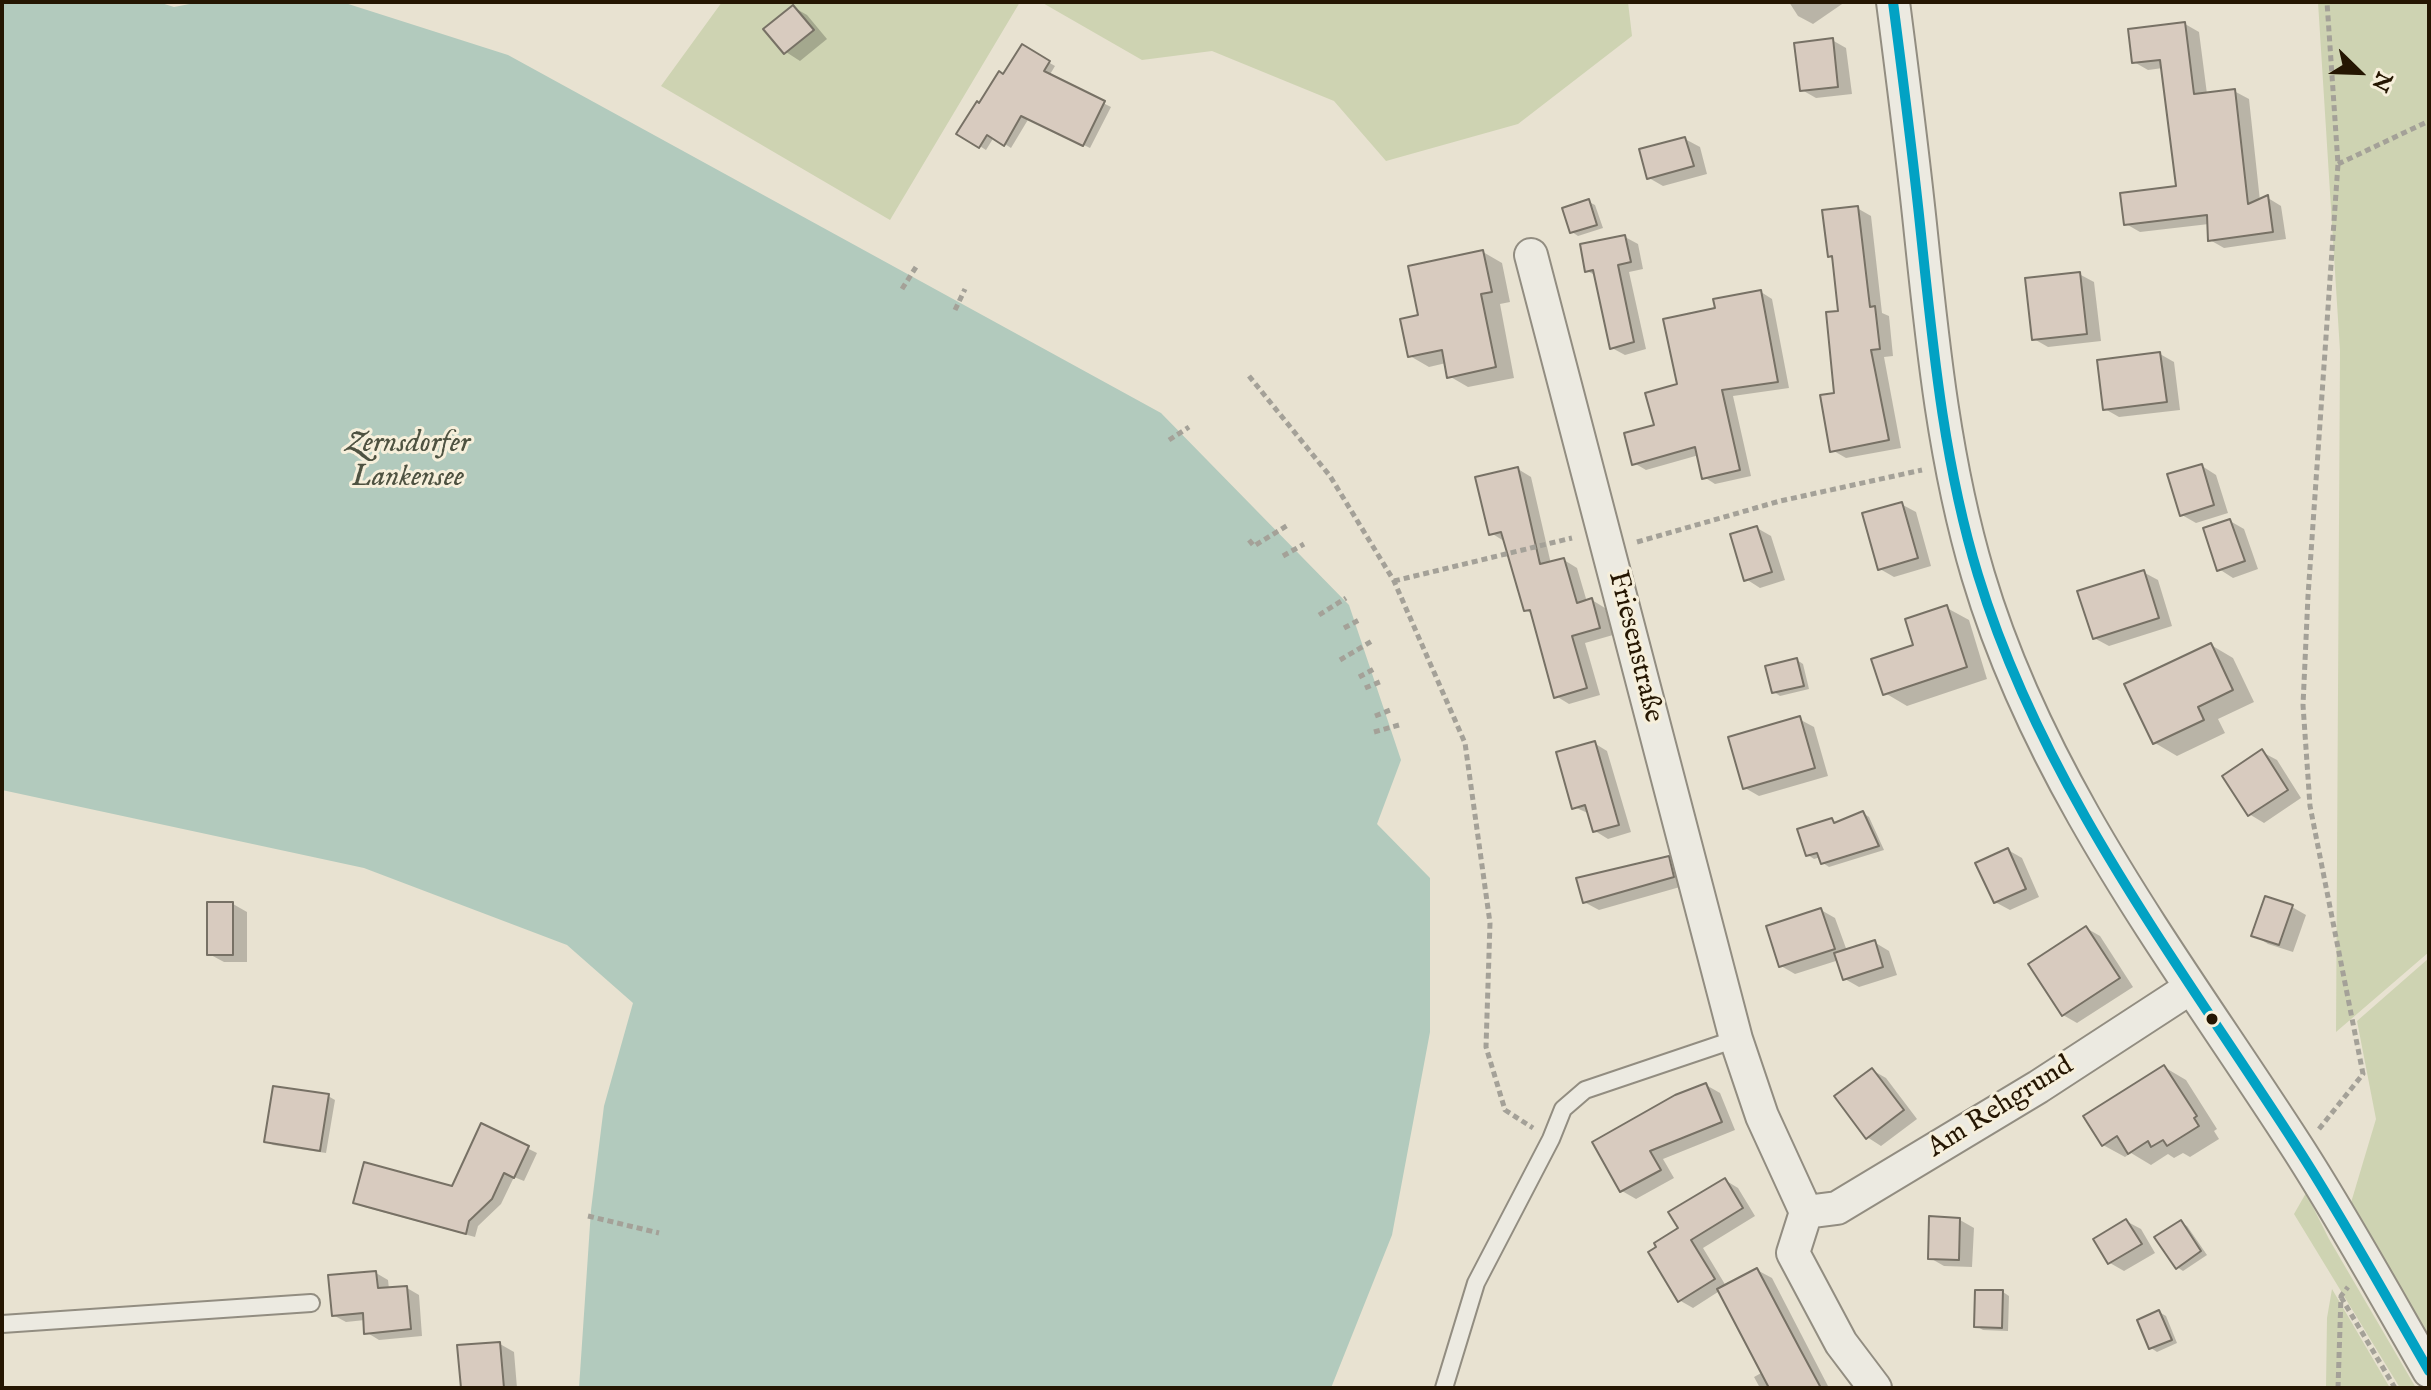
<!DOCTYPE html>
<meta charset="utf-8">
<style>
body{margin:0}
#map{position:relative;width:2431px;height:1390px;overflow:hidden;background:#e8e2d1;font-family:"IM FELL English",serif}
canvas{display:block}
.frame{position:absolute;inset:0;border:4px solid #251602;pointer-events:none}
.north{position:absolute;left:2319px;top:32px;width:80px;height:80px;-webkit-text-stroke:6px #f6efdb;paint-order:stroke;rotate:113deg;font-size:22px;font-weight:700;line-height:32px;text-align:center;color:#251602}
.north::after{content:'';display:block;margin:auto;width:28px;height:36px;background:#251602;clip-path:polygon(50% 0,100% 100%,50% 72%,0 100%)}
</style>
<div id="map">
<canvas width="2431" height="1390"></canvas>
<div class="frame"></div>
<div class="north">N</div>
</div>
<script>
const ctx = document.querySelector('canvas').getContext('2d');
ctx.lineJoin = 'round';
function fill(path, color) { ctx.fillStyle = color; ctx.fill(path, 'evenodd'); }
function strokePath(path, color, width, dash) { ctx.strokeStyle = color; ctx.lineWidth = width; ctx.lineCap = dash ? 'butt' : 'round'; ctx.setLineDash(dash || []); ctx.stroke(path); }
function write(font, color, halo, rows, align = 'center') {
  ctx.font = font + ' "IM FELL English",serif'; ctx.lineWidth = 6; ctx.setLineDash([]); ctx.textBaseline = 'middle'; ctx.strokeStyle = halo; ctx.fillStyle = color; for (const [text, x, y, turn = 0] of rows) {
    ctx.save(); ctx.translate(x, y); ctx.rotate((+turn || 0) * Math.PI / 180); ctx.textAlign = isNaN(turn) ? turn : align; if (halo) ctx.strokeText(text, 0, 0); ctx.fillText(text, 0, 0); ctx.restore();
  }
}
const green = new Path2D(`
 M722,2H1020L890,220L661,86Z
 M1041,2H1628L1632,36L1518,124L1386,161L1334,101L1212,51L1142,60Z
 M2318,2H2429V952L2336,1032L2340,351Z
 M2429,958V1341L2350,1206L2376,1119L2357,1021Z
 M2306,1193L2329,1239L2416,1388H2400L2294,1214Z
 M2332,1289L2390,1388H2326L2327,1318Z`);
const water = new Path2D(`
 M2,2H158L174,7L200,2H342L508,55L1161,413L1349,605L1401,760L1377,824L1430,878V1032L1392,1235L1331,1388H579L591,1210L604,1106L633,1003L567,945L364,868L2,790Z`);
const shadow = new Path2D(`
 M1789,2H1845L1813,24L1798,16Z
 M793,7L807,15L827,39L800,61L786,52Z
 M2185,24L2199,32L2207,94L2234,91L2249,99L2260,201L2268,198L2281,206L2286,239L2224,248L2210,240L2209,224L2140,232L2126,224L2178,187L2163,68L2148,70L2134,62Z
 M1832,40L1846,48L1852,94L1816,98L1802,90Z
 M1022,47L1055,66L1049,76L1111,107L1090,148L1029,118L1011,148L994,137L986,150L959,133L1004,77Z
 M1685,139L1700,147L1707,174L1663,186L1649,178Z
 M1589,202L1595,205L1603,228L1578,236L1572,232Z
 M1857,208L1871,216L1882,313L1889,316L1893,356L1884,357L1901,448L1846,458L1832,450L1840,313L1834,258L1830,255Z
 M1625,237L1638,244L1643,269L1629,272L1646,349L1625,355L1612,348L1597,276L1587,271Z
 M1483,252L1502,263L1510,302L1500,304L1514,378L1468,387L1449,376L1446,363L1429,367L1410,356L1420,317Z
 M2079,274L2094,282L2101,341L2048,347L2034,339Z
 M1761,292L1772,299L1789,388L1733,396L1751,476L1715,484L1704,477L1699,455L1646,470L1634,463L1679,385Z
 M2160,354L2174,362L2180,410L2119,417L2105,409Z
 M2202,466L2216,475L2228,513L2196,523L2182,515Z
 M1518,469L1531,477L1551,564L1564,560L1577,568L1587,602L1592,600L1605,608L1613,635L1585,643L1600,695L1569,704L1556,696L1533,614L1525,610L1504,541L1491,533Z
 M1901,504L1916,512L1931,566L1894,577L1880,569Z
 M2230,521L2244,529L2258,569L2233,578L2219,569Z
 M1757,528L1771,536L1785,580L1760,588L1746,579Z
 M2143,572L2158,580L2172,626L2109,646L2094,638Z
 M1947,608L1969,620L1987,679L1907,706L1885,693L1915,646Z
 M2211,645L2233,658L2254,702L2218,719L2225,733L2177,756L2155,743Z
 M1797,660L1803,664L1809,689L1780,696L1774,692Z
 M1799,719L1814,727L1828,776L1759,796L1745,788Z
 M1594,743L1607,751L1631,832L1608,839L1595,831L1590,814L1574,807Z
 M2262,752L2277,760L2301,798L2264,823L2249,814Z
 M1863,813L1869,817L1884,850L1829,867L1823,863L1821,857L1814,859L1808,855L1832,820L1838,824Z
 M2008,850L2022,858L2039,897L2010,910L1995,902Z
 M1668,858L1683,867L1687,885L1599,910L1584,902Z
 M233,904L247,912V962H224L209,954Z
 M2292,907L2306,915L2293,952L2268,944L2254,935Z
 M1821,910L1835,918L1847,951L1874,942L1889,951L1897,975L1859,987L1845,979L1839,960L1795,974L1781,966Z
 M2086,928L2100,936L2133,987L2077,1023L2063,1015Z
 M2164,1067L2186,1080L2217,1129L2214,1131L2219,1139L2190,1157L2183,1153L2174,1158L2168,1154L2151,1165L2131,1153L2125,1157L2103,1145Z
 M1872,1070L1886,1078L1917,1119L1881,1146L1867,1137Z
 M1706,1085L1720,1093L1735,1130L1663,1159L1674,1178L1636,1199L1622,1191L1595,1143Z
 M328,1096L335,1100L326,1153L273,1145L266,1141Z
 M482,1126L537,1153L524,1181L514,1177L501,1204L478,1226L475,1237L364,1207L355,1202L453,1188Z
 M1725,1180L1738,1188L1755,1216L1703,1248L1726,1286L1757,1270L1772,1278L1829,1388H1760L1754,1377L1763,1372L1721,1290L1693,1308L1679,1300L1681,1229Z
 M1960,1220L1974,1228L1972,1267L1944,1266L1930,1258Z
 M2126,1221L2141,1229L2155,1253L2124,1271L2110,1263Z
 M2181,1223L2187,1226L2207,1255L2183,1271L2177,1267Z
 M376,1273L388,1280L389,1289L407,1288L419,1295L422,1336L379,1340L366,1332L365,1320L346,1322L333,1315Z
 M2003,1292L2009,1296L2008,1331L1983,1330L1976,1326Z
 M2159,1312L2166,1316L2177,1343L2157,1352L2151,1348Z
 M500,1344L514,1352L517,1388H463Z`);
const building = new Path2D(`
 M793,5L814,30L784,54L763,29Z
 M2185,22L2194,94L2235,89L2248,204L2268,195L2273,232L2208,241L2207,215L2124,225L2120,193L2176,186L2160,60L2132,63L2128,29Z
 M1833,38L1838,87L1800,91L1794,43Z
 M1022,44L1050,61L1044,71L1105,101L1083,146L1021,116L1004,146L987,135L979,148L956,134L977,101L979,103L999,71L1003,74Z
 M1685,137L1694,166L1647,179L1639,149Z
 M1589,199L1597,225L1570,233L1562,208Z
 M1858,206L1870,307L1875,306L1880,349L1871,350L1889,440L1830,452L1820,395L1834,393L1826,312L1838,311L1832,256L1828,257L1822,210Z
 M1625,235L1631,262L1618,265L1634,342L1610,349L1593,270L1585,272L1580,244Z
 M1483,250L1492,292L1481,294L1496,367L1447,378L1442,350L1408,357L1400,319L1418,315L1408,266Z
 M2080,272L2087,334L2032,340L2025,278Z
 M1761,290L1778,382L1722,390L1740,470L1702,479L1695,447L1632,465L1624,433L1654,425L1645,393L1677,384L1663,319L1715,308L1713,299Z
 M2160,352L2167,402L2103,410L2097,360Z
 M2202,464L2214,505L2180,516L2167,474Z
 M1518,467L1540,564L1564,558L1577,603L1592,598L1600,628L1572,636L1587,688L1554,698L1530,610L1524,611L1501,532L1489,535L1475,477Z
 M1902,502L1918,558L1878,570L1862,513Z
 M2230,519L2245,561L2217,571L2203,528Z
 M1757,526L1772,572L1744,581L1730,534Z
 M2144,570L2159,618L2093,639L2077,591Z
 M1947,605L1967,667L1883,695L1871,659L1913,645L1905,619Z
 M2211,643L2233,690L2198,707L2204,720L2153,744L2124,684Z
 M1797,658L1804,686L1772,693L1765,666Z
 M1800,716L1815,768L1743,789L1728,737Z
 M1595,741L1619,825L1593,832L1585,805L1572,809L1556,752Z
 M2262,749L2288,790L2248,816L2222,776Z
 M1863,811L1879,846L1821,864L1817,853L1806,856L1797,829L1832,818L1834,823Z
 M2008,848L2026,889L1994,903L1975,863Z
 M1669,856L1674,877L1583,903L1576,878Z
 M2265,896L2293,905L2279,945L2251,936Z
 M207,902H233V955H207Z
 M1821,908L1835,949L1779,967L1766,926Z
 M2086,926L2120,978L2062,1016L2028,964Z
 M1875,940L1883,967L1843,980L1834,953Z
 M2164,1065L2197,1116L2194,1118L2199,1126L2167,1146L2163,1140L2151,1147L2148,1141L2128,1154L2117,1136L2102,1146L2083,1116Z
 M1872,1068L1904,1110L1866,1139L1834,1096Z
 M1706,1083L1722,1122L1650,1151L1661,1170L1620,1192L1592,1142L1675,1095Z
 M273,1086L329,1094L320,1151L264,1142Z
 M481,1123L529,1146L514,1178L504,1173L492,1199L469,1221L466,1234L353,1203L364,1162L452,1186Z
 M1725,1178L1743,1208L1691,1240L1715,1279L1678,1302L1648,1252L1656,1247L1654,1243L1678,1228L1668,1212Z
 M1929,1216L1960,1218L1959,1260L1928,1259Z
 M2126,1219L2142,1244L2108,1264L2093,1239Z
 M2181,1220L2201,1251L2176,1269L2154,1237Z
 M1757,1268L1801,1351L1821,1388H1769L1717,1289Z
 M376,1271L378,1288L407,1286L411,1329L364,1334L363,1313L332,1316L328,1275Z
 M1975,1290H2003L2002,1328L1974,1327Z
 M2159,1310L2172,1340L2149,1349L2137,1320Z
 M500,1342L504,1388H461L457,1345Z`);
const path = new Path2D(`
 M2338,164L2429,121
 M902,289L916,267
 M955,310L965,289
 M1249,376L1330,476L1394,581L1465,743L1490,923L1486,1047L1505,1110L1533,1128
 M1169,440L1189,427
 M1249,540L1254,546L1288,525
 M1637,542L1780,501L1922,470
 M1283,556L1304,544
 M1394,581L1572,538
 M1319,615L1346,598
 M1344,628L1359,620
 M1340,660L1372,641
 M1359,677L1376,668
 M1365,688L1382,681
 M1375,716L1393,709
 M1374,732L1399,725
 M2319,1129L2363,1074L2310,806L2303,705L2308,596L2338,164L2327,2
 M588,1216L659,1233
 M2341,1297L2395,1388
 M2338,1388L2341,1296L2348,1287`);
const service = new Path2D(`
 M2,1324L311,1303
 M1444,1388L1476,1283L1551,1139L1563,1109L1585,1090L1736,1039`);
const minor = new Path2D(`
 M1893,2C1903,79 1913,156 1921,234C1933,349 1945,464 1978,575C2041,787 2177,961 2295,1144C2343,1218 2385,1295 2429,1371
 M1531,255L1736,1039L1762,1116L1806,1212L1793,1253L1841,1343L1875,1388
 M1806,1212L1837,1208L2038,1087L2190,988`);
const bus1 = new Path2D(`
 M1893,2C1903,79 1913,156 1921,234C1933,348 1944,464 1978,575C2042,785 2177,961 2295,1144C2343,1218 2385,1295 2429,1371`);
const markers = [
 [2212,1019,7,"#251602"]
];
const streetNames = [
 ["Friesenstraße",1634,647,76],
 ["Am Rehgrund",2001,1108,-32]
];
const waterNames = [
 ["Zernsdorfer",408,445],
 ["Lankensee",408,479]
];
fill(green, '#ced3b2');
fill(water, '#b2cabd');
fill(shadow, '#0003');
fill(building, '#d8cbbf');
strokePath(building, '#777165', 2);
strokePath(service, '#928d81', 20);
strokePath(minor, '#928d81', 36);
strokePath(path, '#a4a198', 5, [6, 4]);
strokePath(service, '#eceae1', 16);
strokePath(minor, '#eceae1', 32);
strokePath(bus1, '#02a2c4', 10);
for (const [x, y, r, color] of markers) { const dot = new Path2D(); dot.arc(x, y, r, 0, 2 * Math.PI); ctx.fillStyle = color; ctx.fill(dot); strokePath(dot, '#f6efdb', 3); }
write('28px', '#251602', '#f6efdb', streetNames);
write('italic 30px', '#4e5241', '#f6efdb', waterNames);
</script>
